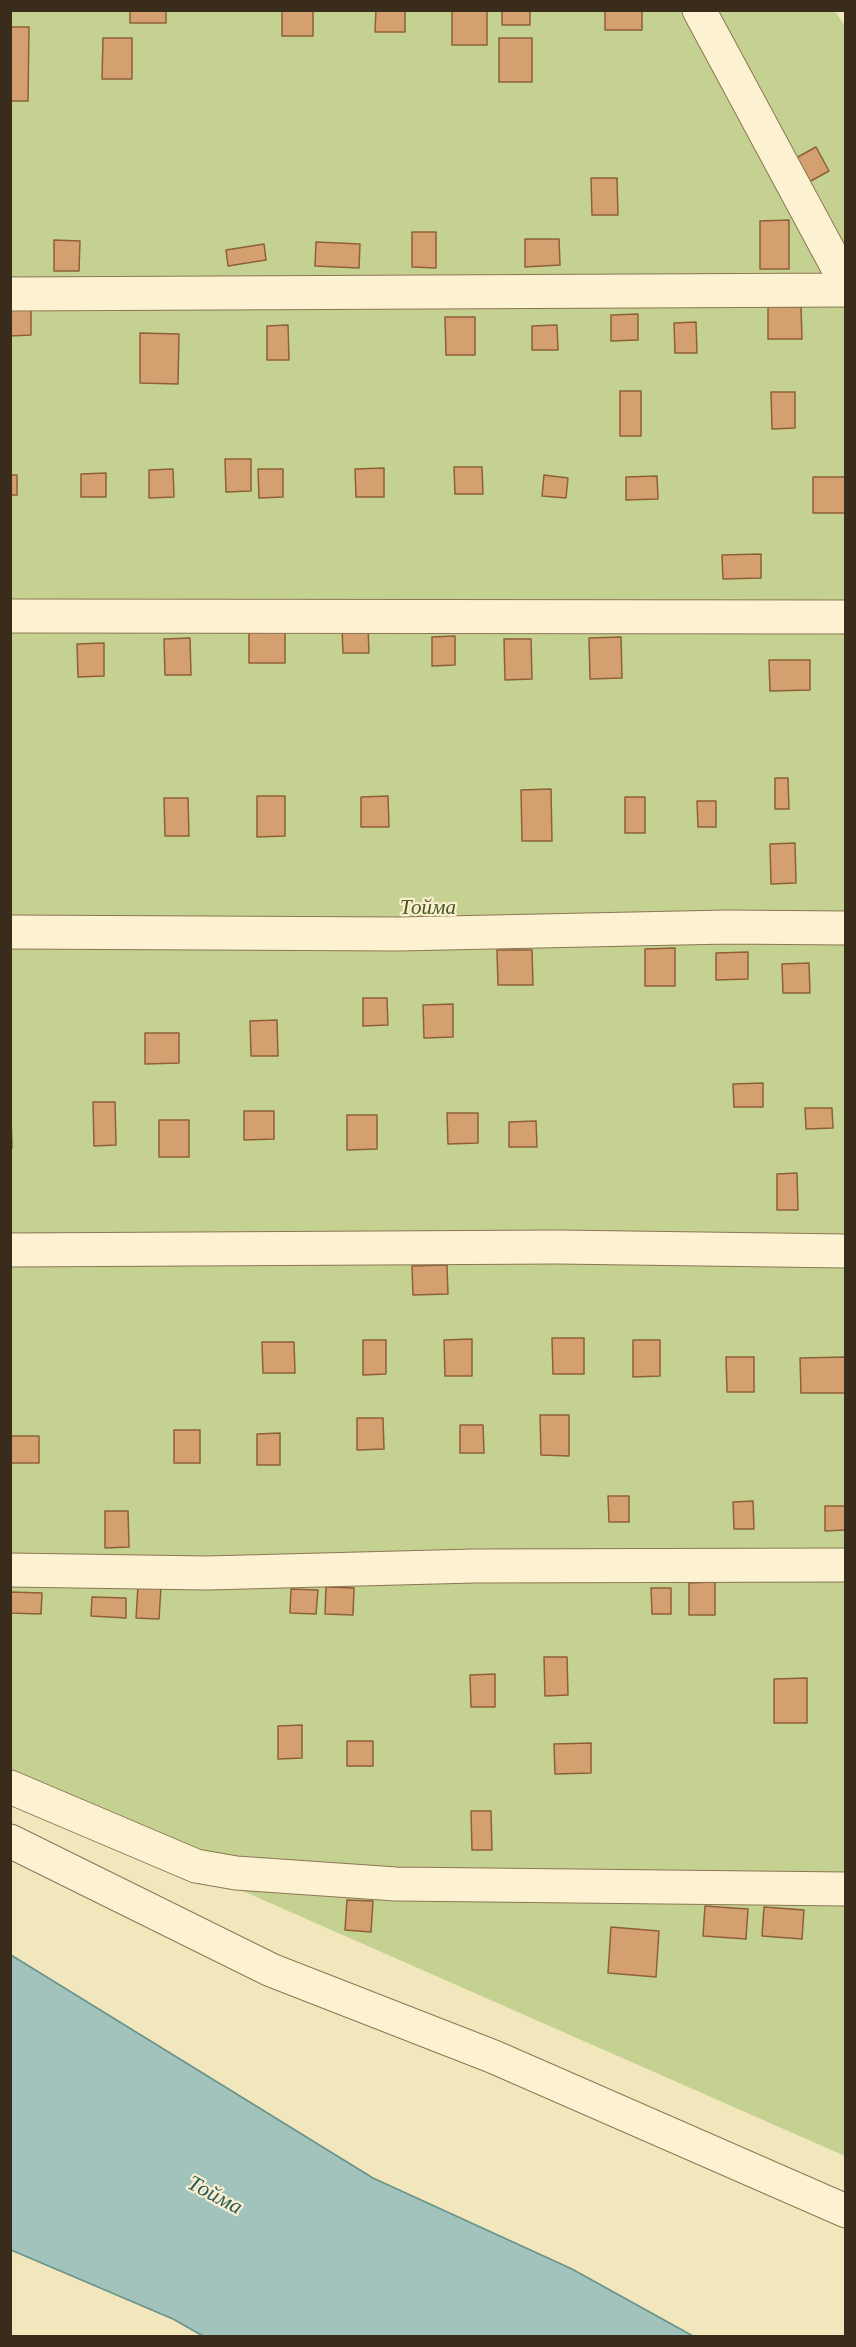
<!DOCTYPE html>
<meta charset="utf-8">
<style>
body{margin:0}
#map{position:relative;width:856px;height:2347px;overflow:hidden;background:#f2e6bd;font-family:"Crimson Pro",serif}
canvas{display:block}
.frame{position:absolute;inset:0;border:12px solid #3a2c1b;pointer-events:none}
</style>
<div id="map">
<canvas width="856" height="2347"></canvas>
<div class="frame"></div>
</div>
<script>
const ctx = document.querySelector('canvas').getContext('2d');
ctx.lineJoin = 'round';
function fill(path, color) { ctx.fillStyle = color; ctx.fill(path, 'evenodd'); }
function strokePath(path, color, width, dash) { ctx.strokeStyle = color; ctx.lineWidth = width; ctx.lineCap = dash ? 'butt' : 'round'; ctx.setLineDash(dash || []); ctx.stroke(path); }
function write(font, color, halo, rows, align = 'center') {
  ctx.font = font + ' "Crimson Pro",serif'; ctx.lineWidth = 4.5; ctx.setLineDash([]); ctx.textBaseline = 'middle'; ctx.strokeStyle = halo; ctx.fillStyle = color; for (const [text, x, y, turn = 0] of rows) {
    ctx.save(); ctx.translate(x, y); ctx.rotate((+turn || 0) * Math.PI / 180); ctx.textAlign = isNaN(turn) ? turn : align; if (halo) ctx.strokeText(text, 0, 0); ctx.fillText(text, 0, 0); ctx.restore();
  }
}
const green = new Path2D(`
 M11,11H835L846,28L845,2156L11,1789Z`);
const water = new Path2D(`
 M11,1955L373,2178L572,2269L693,2336H203L173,2319L11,2250Z`);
const building = new Path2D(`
 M130,10H166V23H130Z
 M282,10H313V36H282Z
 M376,10H405V32H375Z
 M452,10H487V45H452Z
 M502,10H530V25H502Z
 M605,10H642V30H605Z
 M10,27H29L28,101H10Z
 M103,38H132V79H102Z
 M499,38H532V82H499Z
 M816,147L829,171L809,182L796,158Z
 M591,178H617L618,215H592Z
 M789,220V269H760V221Z
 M412,232H436V268L412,267Z
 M525,239H559L560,265L525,267Z
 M54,240L80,241L79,271H54Z
 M316,242L360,244L359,268L315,266Z
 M264,244L266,260L228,266L226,250Z
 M768,307H801L802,339H768Z
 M10,310H31V335L10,336Z
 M638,314V340L611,341V315Z
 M445,317H475V355H446Z
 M696,322L697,353H675L674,323Z
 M288,325L289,360H267V326Z
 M557,325L558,350H532V326Z
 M140,333L179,334L178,384L140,383Z
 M620,391H641V436H620Z
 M771,392H795V428L772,429Z
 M225,459H251V491L226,492Z
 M454,467H482L483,494H455Z
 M384,468V497H356L355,469Z
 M173,469L174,497L149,498V470Z
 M258,469H283V497L259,498Z
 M106,473V497H81V474Z
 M10,475H17V495H10Z
 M544,475L568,478L566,498L542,496Z
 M657,476L658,499L626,500V477Z
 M813,477H846V513H813Z
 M761,554V578L723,579L722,555Z
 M368,626L369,653H343L342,627Z
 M249,630H285V663H249Z
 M455,636V665L432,666V637Z
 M621,637L622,678L590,679L589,638Z
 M190,638L191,675H165L164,639Z
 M504,639H531L532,679L505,680Z
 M104,643V676L78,677L77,644Z
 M769,660H810V690L770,691Z
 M775,778H788L789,809H775Z
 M551,789L552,841H522L521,790Z
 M257,796H285V836L257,837Z
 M388,796L389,827H361V797Z
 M625,797H645V833H625Z
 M164,798H188L189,836H165Z
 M697,801H716V827H698Z
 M795,843L796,883L771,884L770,844Z
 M675,948V986H645V949Z
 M497,950H532L533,985H498Z
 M748,952V979L716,980V953Z
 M809,963L810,993H783L782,964Z
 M363,998H387L388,1025L363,1026Z
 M453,1004V1037L424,1038L423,1005Z
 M277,1020L278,1056H251L250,1021Z
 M145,1033H179V1063L145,1064Z
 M763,1083V1107H734L733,1084Z
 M93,1102H115L116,1145L94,1146Z
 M805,1108H832L833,1128L806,1129Z
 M244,1111H274V1139L244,1140Z
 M447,1113H478V1143L448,1144Z
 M347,1115H377V1149L347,1150Z
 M10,1116H11L12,1148H10Z
 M159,1120H189V1157H159Z
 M536,1121L537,1147H509V1122Z
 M797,1173L798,1210H777V1174Z
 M447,1265L448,1294L413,1295L412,1266Z
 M552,1338H584V1374H553Z
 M472,1339V1376H445L444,1340Z
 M363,1340H386V1374L363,1375Z
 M633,1340H660V1376L633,1377Z
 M262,1342H294L295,1373H263Z
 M726,1357H754V1392H727Z
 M846,1357V1393H801L800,1358Z
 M540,1415H569V1456L541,1455Z
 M357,1418H383L384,1449L357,1450Z
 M460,1425H483L484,1453H460Z
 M174,1430H200V1463H174Z
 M280,1433V1465H257V1434Z
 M10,1436H39V1463H10Z
 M608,1496H629V1522H609Z
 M753,1501L754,1529H734L733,1502Z
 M825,1506H846V1530L825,1531Z
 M105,1511H128L129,1547L105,1548Z
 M715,1582V1615H689V1583Z
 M138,1586L161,1587L159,1619L136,1618Z
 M326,1587L354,1588L353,1615L325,1614Z
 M651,1588H671V1614H652Z
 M291,1589L318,1590L316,1614L290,1613Z
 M10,1592L42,1593L41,1614L10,1613Z
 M92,1597L126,1598V1618L91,1616Z
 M544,1657H567L568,1695L545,1696Z
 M495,1674V1707H471L470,1675Z
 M807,1678V1723H774V1679Z
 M302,1725V1758L278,1759V1726Z
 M347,1741H373V1766H347Z
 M591,1743V1773L555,1774L554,1744Z
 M471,1811H491L492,1850H472Z
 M347,1900L373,1901L371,1932L345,1930Z
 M705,1906L748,1909L746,1939L703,1936Z
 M764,1907L804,1910L802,1939L762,1936Z
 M611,1927L659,1931L656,1977L608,1973Z`);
const minor = new Path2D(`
 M699,10L846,283
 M10,294L846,290
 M10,616L846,617
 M10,932L399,934L727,927L846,928
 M10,1250L558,1247L846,1251
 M10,1570L207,1573L474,1566L846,1565
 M10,1787L196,1866L236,1873L396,1884L846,1889
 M10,1841L271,1970L494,2057L846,2211`);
const parkNames = [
 ["Тойма",428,908]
];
const waterNames = [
 ["Тойма",215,2195,28]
];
fill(green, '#c5d190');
fill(water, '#a1c3bc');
strokePath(water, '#68928a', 1.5);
fill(building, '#d5a06f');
strokePath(building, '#8e6038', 1.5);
strokePath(minor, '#8c7654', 35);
strokePath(minor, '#fcf2d1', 33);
write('italic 21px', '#46591f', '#f9efce', parkNames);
write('italic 22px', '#285b5b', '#f9efce', waterNames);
</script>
